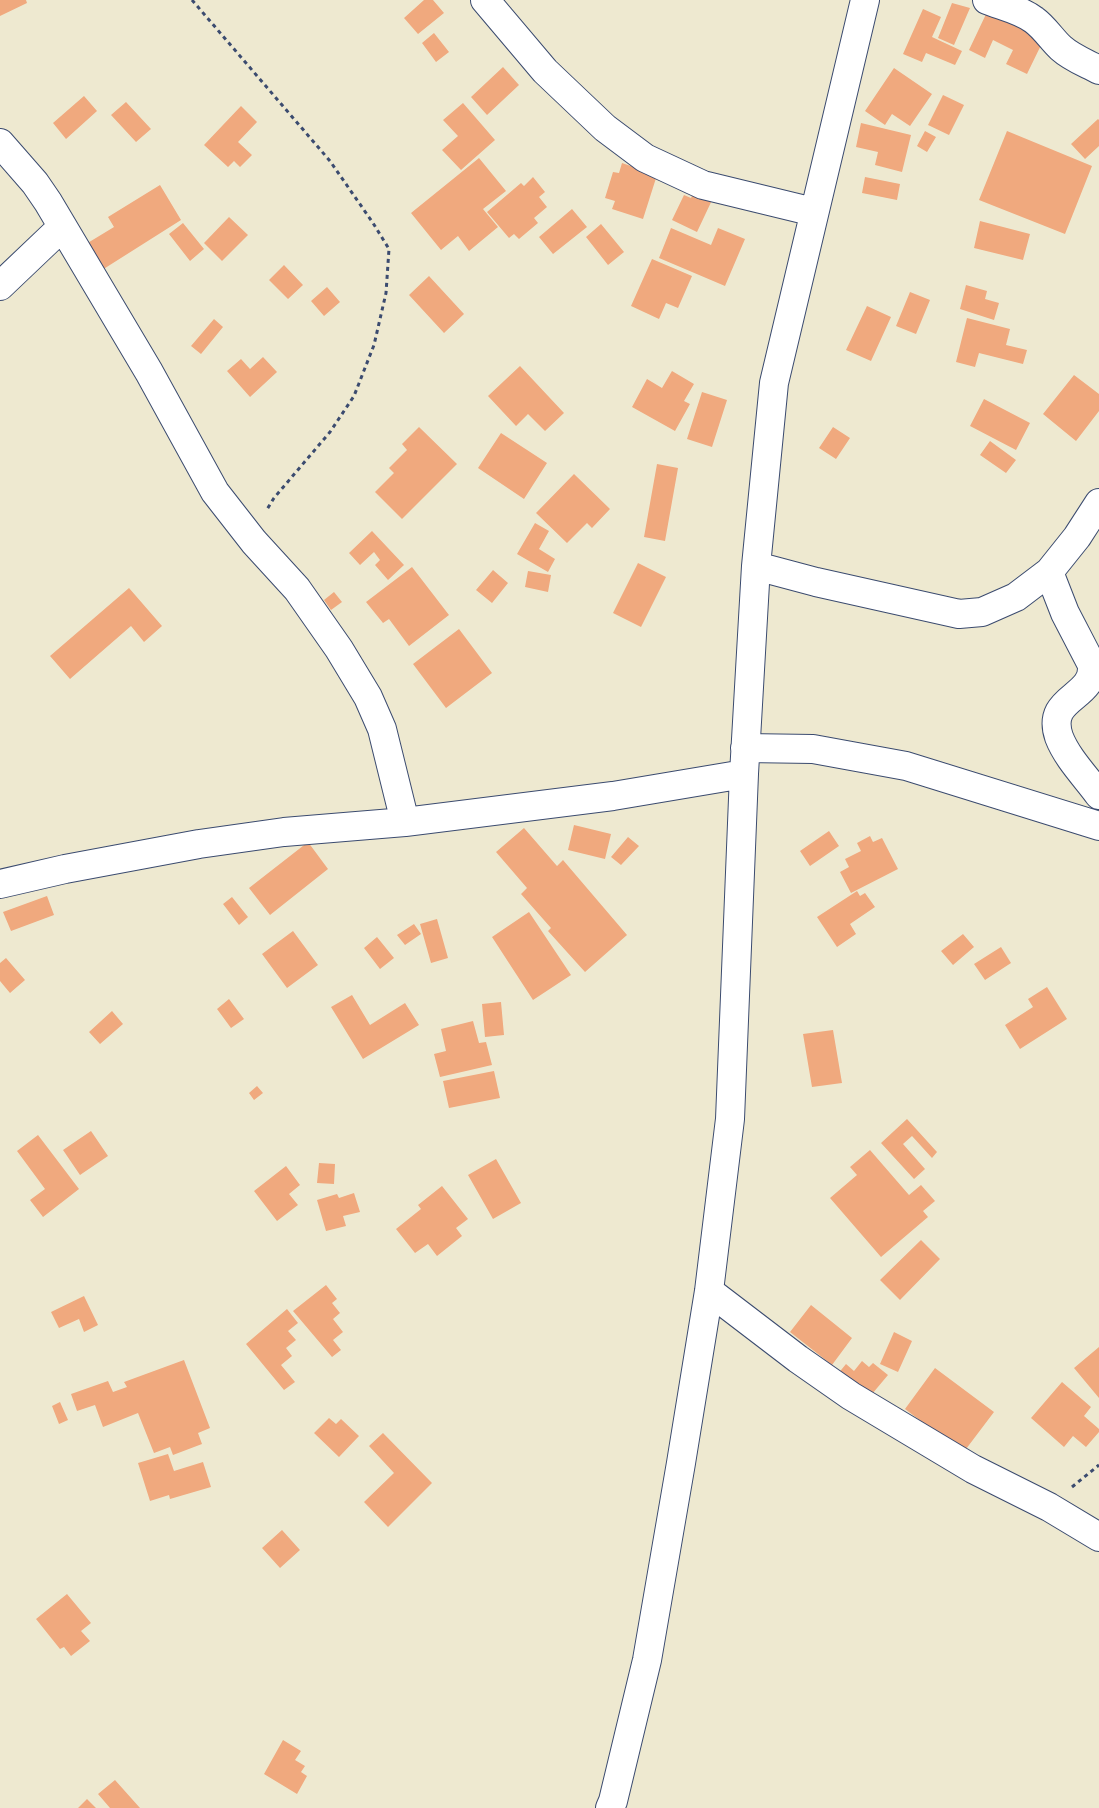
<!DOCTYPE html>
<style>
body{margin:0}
canvas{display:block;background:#eee9d0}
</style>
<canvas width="1099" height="1808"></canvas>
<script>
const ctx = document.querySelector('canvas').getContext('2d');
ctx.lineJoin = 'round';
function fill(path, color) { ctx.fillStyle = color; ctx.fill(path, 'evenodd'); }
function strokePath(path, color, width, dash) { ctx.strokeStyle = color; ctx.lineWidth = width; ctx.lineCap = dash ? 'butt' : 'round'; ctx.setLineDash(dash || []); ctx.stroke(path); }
const building = new Path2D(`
 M0,0H26L27,3L0,16Z
 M424,0H433L444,13L418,34L404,18Z
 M952,3L970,8L954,45L938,38Z
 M923,9L941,17L932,37L962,51L955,65L926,53L922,62L903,54Z
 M987,12L1044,39L1027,74L1006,64L1013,50L993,40L985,58L969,50Z
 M434,33L449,52L436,62L422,43Z
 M503,67L519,85L487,115L471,97Z
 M894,68L932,94L910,126L892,114L885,125L865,111Z
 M943,95L964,105L949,135L928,125Z
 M84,96L97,111L66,139L53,123Z
 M126,102L151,129L136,142L111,115Z
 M463,103L495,140L461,170L442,150L458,136L443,120Z
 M241,106L257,122L238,142L252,155L240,167L234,161L228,167L204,145Z
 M1098,119L1099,120V146L1085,159L1071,144Z
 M861,123L911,135L902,172L875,165L878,152L856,147Z
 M925,131L936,137L927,152L917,146Z
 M1007,131L1092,166L1065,234L979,200Z
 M479,158L506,191L483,209L498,227L469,251L458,236L441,250L411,213Z
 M622,163L657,175L643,219L612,209L615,201L605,198L613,172L619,173Z
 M533,177L545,192L539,197L547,207L534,218L538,223L519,239L514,234L509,238L487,212L521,183L524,186Z
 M865,177L900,184L897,200L862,193Z
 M160,185L181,220L102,270L86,244L114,227L108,217Z
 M695,189L713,198L697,232L672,220L684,195L691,198Z
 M572,209L587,227L553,254L539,237Z
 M229,217L248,235L222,261L204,243Z
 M980,221L1030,234L1023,260L974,248Z
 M183,223L204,249L190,261L169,234Z
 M601,224L624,252L608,265L586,237Z
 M671,228L711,245L718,228L745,239L725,286L659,258Z
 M652,259L692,276L678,308L666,303L659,319L631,306Z
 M284,265L303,285L288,299L269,280Z
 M429,276L464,314L444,333L409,295Z
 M966,285L987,291L985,299L999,303L994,320L960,309Z
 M327,287L340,302L324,316L311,301Z
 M910,292L930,300L916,334L896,326Z
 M867,306L891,317L871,361L846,350Z
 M967,318L1010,329L1006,345L1027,350L1023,364L979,353L975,367L956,362Z
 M214,319L223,327L201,354L191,346Z
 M263,357L277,372L250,397L227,371L241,359L250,369Z
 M520,366L564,413L545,431L528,414L516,426L488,396Z
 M672,371L694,384L684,401L690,404L675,431L632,407L647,379L662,388Z
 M1074,375L1099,394V411L1076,441L1043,414Z
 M702,392L727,400L712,447L687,439Z
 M984,399L1030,423L1016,450L970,426Z
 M419,427L457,464L402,519L375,492L394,473L389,468L407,450L402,444Z
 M833,427L850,438L836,459L819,448Z
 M501,433L547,463L524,499L478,468Z
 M990,441L1016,460L1006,473L980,455Z
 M657,464L678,468L665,541L644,537Z
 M574,474L610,509L592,528L587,523L567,543L536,513Z
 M535,523L549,531L539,549L555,559L548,572L517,554Z
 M372,531L404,565L388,580L375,565L380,560L374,552L360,565L349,553Z
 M638,563L666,577L641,627L613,613Z
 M412,567L449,615L409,646L389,619L383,623L366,602Z
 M493,570L508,583L492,603L476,590Z
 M528,571L551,575L548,592L525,587Z
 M129,588L162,626L144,642L131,626L70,679L50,656Z
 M334,592L342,602L331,610L324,600Z
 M459,629L492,673L446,708L413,664Z
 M574,825L611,834L605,859L568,850Z
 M524,828L557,866L563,860L627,935L585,972L548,931L551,928L521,894L527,888L496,852Z
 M829,831L839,846L810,866L800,851Z
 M870,836L873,842L882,838L898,869L851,893L840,872L849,867L845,859L861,851L857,843Z
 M628,837L639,846L621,865L611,857Z
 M308,842L328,869L270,915L249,888Z
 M857,891L860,896L865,893L875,907L850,924L856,934L837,947L817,917Z
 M47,896L54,915L11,931L3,912Z
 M232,897L248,917L239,925L223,904Z
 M529,912L571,975L533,1000L492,937Z
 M437,919L448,958L431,963L420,924Z
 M414,924L421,934L405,945L397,935Z
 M293,931L318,965L287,988L262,954Z
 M963,934L974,947L953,965L941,951Z
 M377,937L394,958L380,969L364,948Z
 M1001,947L1011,963L985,980L974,964Z
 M6,958L25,980L10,993L0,981V963Z
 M1047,987L1067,1019L1020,1049L1005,1025L1033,1007L1028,999Z
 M352,995L370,1025L405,1003L419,1025L363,1059L331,1007Z
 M229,999L244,1019L231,1028L217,1009Z
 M501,1002L504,1035L485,1037L482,1004Z
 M112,1011L123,1024L100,1044L89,1032Z
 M473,1021L479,1043L486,1042L492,1065L440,1077L434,1054L446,1051L441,1029Z
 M833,1030L842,1083L812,1087L803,1034Z
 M494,1071L500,1098L449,1108L443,1081Z
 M257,1086L263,1093L254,1100L249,1093Z
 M907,1119L937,1152L932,1158L912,1136L903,1144L925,1169L914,1179L881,1143Z
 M91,1131L108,1156L80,1175L63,1150Z
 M38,1135L79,1189L43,1217L30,1200L45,1189L17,1151Z
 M870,1150L909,1195L921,1185L935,1201L923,1211L928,1217L881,1257L830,1198L857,1175L850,1167Z
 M496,1159L521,1203L493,1219L468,1175Z
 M319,1163L335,1164L334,1184L317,1183Z
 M286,1166L300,1185L289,1194L298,1205L277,1221L254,1191Z
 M442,1186L468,1219L456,1228L462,1236L437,1256L428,1244L415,1253L396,1229L421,1209L418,1205Z
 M354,1193L360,1212L343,1216L346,1226L326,1231L317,1200L337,1194L339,1198Z
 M921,1240L940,1259L900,1300L880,1280Z
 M326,1285L337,1299L332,1303L340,1313L333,1319L343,1332L333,1340L341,1350L332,1357L293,1311Z
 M84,1296L98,1325L84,1332L79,1319L59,1328L51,1312Z
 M811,1305L852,1338L832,1365L790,1332Z
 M287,1309L298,1323L288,1331L296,1340L286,1348L292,1356L281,1365L295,1382L284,1390L246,1344Z
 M894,1332L912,1341L898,1372L880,1364Z
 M1099,1347V1398L1074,1368Z
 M184,1360L210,1428L198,1433L202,1444L173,1455L170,1447L154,1453L138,1413L103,1427L95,1405L77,1411L71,1394L108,1381L113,1392L127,1387L124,1382Z
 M862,1361L869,1367L873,1363L888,1375L867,1400L837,1375L846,1364L854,1371Z
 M935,1368L994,1412L963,1453L905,1409Z
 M1062,1382L1091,1407L1084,1416L1099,1429V1432L1086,1447L1073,1436L1064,1447L1031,1418Z
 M60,1402L68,1420L59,1424L52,1406Z
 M329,1418L336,1424L341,1419L359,1436L339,1457L314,1433Z
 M383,1433L432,1483L388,1527L364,1502L394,1473L369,1446Z
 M168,1454L174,1471L203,1462L211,1487L170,1499L169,1495L150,1501L138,1463Z
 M282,1530L300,1550L280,1568L262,1548Z
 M67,1594L91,1623L81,1631L90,1641L71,1656L64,1647L60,1649L36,1619Z
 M283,1740L301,1751L295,1760L305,1766L301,1772L307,1776L297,1794L264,1774Z
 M115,1780L140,1808H110L98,1794Z
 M87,1799L96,1808H78Z`);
const path = new Path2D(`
 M192,0L330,161L373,223L389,249L386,293L374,345L354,396L330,432L274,498L266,511
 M1072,1487L1099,1465`);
const minor = new Path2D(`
 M485,0L545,71L605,128L645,158L703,185L814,212
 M987,0C1002,6 1021,10 1034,20C1045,28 1052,40 1061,48C1072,58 1086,63 1099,70
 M0,143L35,183L48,202L149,372L215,492L254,542L297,589L339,649L368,697L382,729L405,822
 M0,286L62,227
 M756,566L816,582L959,614L982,612L1016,597L1049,572L1077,537L1099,503
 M1049,572L1065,613L1092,665C1095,699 1045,696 1059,737C1067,758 1086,777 1099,795
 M745,748L813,749L906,766L1099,826
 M0,884L65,869L199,844L284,832L405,822L613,796L744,774
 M709,1291L798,1359L851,1396L973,1469L1049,1507L1099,1537
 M610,1808L613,1801L647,1660L681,1463L709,1291L730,1119L744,774L756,566L774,383L865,0`);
fill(building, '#f0a97e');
strokePath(minor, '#3b4b6f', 30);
strokePath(path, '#3b4b6f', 3, [4, 4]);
strokePath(minor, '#fff', 28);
</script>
